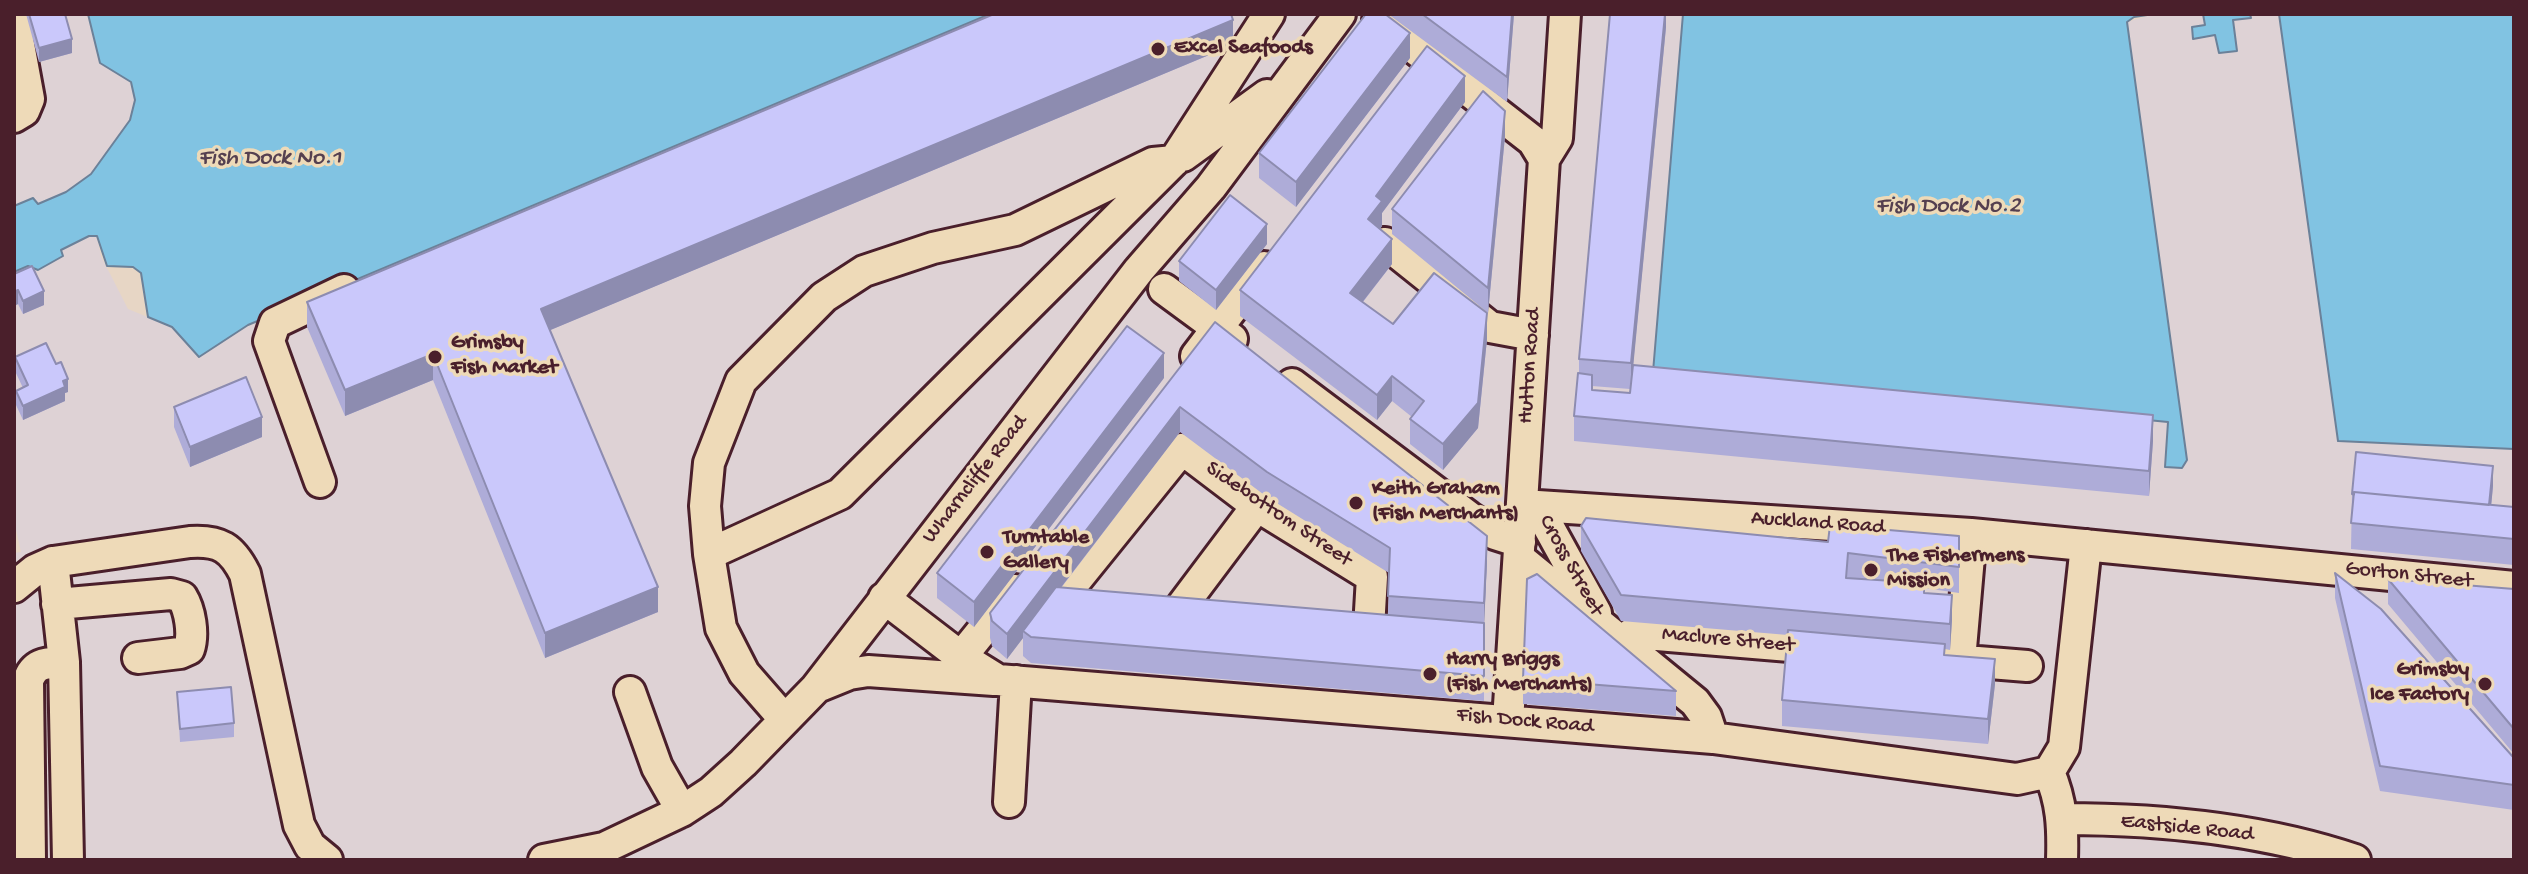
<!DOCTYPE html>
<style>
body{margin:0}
#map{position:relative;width:2528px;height:874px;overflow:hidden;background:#e7d6c5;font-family:"Gochi Hand",sans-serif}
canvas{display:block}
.frame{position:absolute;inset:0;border:16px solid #4a1f2b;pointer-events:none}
</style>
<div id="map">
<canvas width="2528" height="874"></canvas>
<div class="frame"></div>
</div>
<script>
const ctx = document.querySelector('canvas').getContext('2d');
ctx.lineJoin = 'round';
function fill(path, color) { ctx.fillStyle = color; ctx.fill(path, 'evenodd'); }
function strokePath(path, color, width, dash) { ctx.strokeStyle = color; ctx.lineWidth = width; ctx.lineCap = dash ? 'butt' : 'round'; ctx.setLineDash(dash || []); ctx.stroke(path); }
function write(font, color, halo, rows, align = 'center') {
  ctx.font = font + ' "Gochi Hand",sans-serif'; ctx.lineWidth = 7; ctx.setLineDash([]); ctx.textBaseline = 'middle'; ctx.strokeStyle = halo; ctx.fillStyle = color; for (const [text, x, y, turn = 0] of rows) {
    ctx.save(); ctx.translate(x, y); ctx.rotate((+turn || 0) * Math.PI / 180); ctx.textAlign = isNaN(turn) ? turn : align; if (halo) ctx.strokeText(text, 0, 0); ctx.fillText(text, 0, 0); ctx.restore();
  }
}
const built = new Path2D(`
 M14,14H88L100,63L131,82L135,100L130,120L91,174L66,192L38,205L33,198L14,206Z
 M991,14H1683L1653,372L2169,422L2165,467L2187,460L2127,22L2154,14H2279L2338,441L2514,449V860H14V553L21,552L14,521V272L89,236H97L101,256L128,309L172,327L234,332Z`);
const water = new Path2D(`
 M88,14H990L248,325L199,357L172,327L148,317L141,273L133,267L107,266L97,236H89L61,250L63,256L38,270L28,266L14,272V206L33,198L38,204L66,192L91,174L130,120L135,100L131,82L100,63Z
 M1683,14H2154L2134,17L2127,22L2187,460L2182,468L2165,467L2168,422L1653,372Z
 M2203,14H2250L2251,18L2233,20L2237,51L2219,53L2215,35L2193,39L2192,27L2205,25Z
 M2279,14H2514V449L2338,441Z`);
const minor = new Path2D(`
 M14,17L29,99L24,111L14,117
 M1378,20L1533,141L1544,159
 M1183,156L1267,95
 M1174,161L1269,14
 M1385,243L1490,327L1533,335
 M1164,289L1232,339
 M1196,356L1264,267
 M1292,384L1469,517L1495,534L1520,542
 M320,482L269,341L275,323L344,290
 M1522,505L1971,534L2514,587
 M1537,506L1596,613
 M709,554L840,494L1174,161L1153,163L1015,230L933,248L864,271L824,297L741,381L709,463L705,506L709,554L721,628L744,673L785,720
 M1519,558L1695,702L1706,717L1713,738
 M53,562L64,662L68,860
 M14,587L35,570L53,562L190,542C220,540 232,548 245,574L299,825L310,846L327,860
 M884,598L961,657L998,680L1713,738L2017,779L2049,772L2064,747L2086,545
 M57,604L171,594L182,597C190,610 194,634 189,649L180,653L138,658
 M1056,605L1182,449L1257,506L1372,577L1369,628
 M1175,615L1257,506
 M1622,641L1633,633L1826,649
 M961,657L1015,590
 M1953,660L2027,666
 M1960,660L1971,534
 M817,687L849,674L868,671L994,680
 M630,692L657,767L682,811
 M1508,721L1544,159L1557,138L1565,14
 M2049,772C2062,802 2063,828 2062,860
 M1009,802L1016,681
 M2063,819C2160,819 2263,829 2355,860
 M30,860L28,681C34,662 47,663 64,662
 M544,860L604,848L682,811L711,792L743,763L816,688L1139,270L1211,187L1340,14`);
const wall = new Path2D(`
 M26,14H65L72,53L39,62Z
 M1388,14H1514L1507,102Z
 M1666,14V27L1633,365L2153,441L2149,496L1574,441V416L1579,373V359ZM1592,386L1630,389V393L1592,390Z
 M1233,45L550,330L658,612L545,658L433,380L345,416L307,327V302Z
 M1410,58L1296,207L1259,178V153Z
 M1465,102L1382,213V226L1380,229L1392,264L1363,302L1393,324L1487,339L1478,428L1443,470L1410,444V419L1412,417L1392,401L1377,420L1240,316V290Z
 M1505,136L1488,313L1392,234V209Z
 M1267,244L1216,310L1179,281V261Z
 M14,274L44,305L23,314L18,304L14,306Z
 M1215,322L1487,561L1484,623V701L1031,663L1023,656V638L1007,659L992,646L990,638V613ZM1180,432L1267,497L1389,573L1388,615L1061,588Z
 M15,357L56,364L68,392L65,393V401L23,420L16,405V391L23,388L15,371Z
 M1164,378L974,627L937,598V573Z
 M174,407L262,437L190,467L174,427Z
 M2493,486L2491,505L2514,507V565L2351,549L2352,494Z
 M1581,526L1828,542L1959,536V593L1924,588V593L1952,620L1950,650L1945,649V655L1995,684L1988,744L1782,726V700L1788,635L1621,621L1581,551Z
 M2335,573L2514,758V810L2380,791L2335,598Z
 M2388,579L2514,589V754L2388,604Z
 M1523,679L1676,691V716L1523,704Z
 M177,692L234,723V737L180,742Z`);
const shadedWall = new Path2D(`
 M1512,14H1514L1507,102V77Z
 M1665,14H1666V27L1631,389V363Z
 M1233,20V45L541,334V309Z
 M1410,33V58L1296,207V182Z
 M72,39V53L39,62V48Z
 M1465,76V102L1382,213V226L1368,244V219L1376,196Z
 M1505,111V136L1488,313V288Z
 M1267,224V244L1216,310V290Z
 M1392,239V264L1350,318V293Z
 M18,290V304L14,306V292Z
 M44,291V305L23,314V301Z
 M1487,313V339L1478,428L1443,470V444Z
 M1164,353V378L974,627V602Z
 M433,354V380L345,416V390Z
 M1392,376V401L1377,420V395Z
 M68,379V392L65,393V401L23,420V406Z
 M1180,407V432L1026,633L1023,631V638L1007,659V634Z
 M2153,415V441L2149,496V471Z
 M262,417V437L190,467V447Z
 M2493,466V486L2489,529V509Z
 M1487,536V561L1484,628V603Z
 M658,587V612L545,658V633Z
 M1952,595V620L1950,650V624Z
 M1995,659V684L1988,744V719Z`);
const building = new Path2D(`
 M29,14H65L72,39L39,48Z
 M994,14H1231L1233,20L541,309L658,587L545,633L433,354L345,390L307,302Z
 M1366,14H1385L1410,33L1296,182L1259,153Z
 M1422,14H1512L1507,77Z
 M1610,14H1665L1631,363L1579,359Z
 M1427,46L1465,76L1376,196L1382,201L1368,219L1392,239L1350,293L1393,324L1434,273L1487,313L1478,403L1443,444L1410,419L1424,401L1392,376L1377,395L1240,290Z
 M1483,91L1505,111L1488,288L1392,209Z
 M1230,195L1267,224L1216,290L1179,261Z
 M32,266L44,291L23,301L18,290L14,292V274Z
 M1215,322L1487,536L1484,603L1388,596L1390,548L1267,472L1180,407L1007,634L992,621L990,613Z
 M1127,326L1164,353L974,602L937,573Z
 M46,343L56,364L61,362L68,379L63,381L65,387L23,406L16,391L28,385L15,357Z
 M1633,365L2153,415L2149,471L1574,416L1578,373L1592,375V390L1630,393Z
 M246,377L262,417L190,447L174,407Z
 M2356,452L2493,466L2489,505L2354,492V495L2352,494Z
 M2354,492L2514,507V539L2351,523Z
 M1586,518L1828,542L1830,525L1959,536V567L1848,553L1846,578L1924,583V593L1952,595L1950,624L1621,595L1581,526Z
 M2335,573L2381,609L2514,758V785L2380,766Z
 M1537,574L1676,691L1523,679L1527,579Z
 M2388,579L2514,589V729Z
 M1056,587L1484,623V676L1031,637L1023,631Z
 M1788,630L1945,644L1944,655L1995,659L1988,719L1782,700Z
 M231,687L234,723L180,729L177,692Z`);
const markers = [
 [1158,49,8,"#4a1f2b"],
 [435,357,8,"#4a1f2b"],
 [1356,503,8,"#4a1f2b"],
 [987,552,8,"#4a1f2b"],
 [1871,570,8,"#4a1f2b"],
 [1430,674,8,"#4a1f2b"],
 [2485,684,8,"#4a1f2b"]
];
const poiNames = [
 ["Excel Seafoods",1174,49],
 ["Grimsby",451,344],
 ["Fish Market",451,369],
 ["Keith Graham",1372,490],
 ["(Fish Merchants)",1372,515],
 ["Turntable",1003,539],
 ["Gallery",1003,564],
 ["The Fishermens",1887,557],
 ["Mission",1887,582],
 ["Harry Briggs",1446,661],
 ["(Fish Merchants)",1446,686],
 ["Grimsby",2469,671,"right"],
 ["Ice Factory",2469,696,"right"]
];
const streetNames = [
 ["Hutton Road",1531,366,-86],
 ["Wharncliffe Road",976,480,-52],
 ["Sidebottom Street",1278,515,34],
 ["Auckland Road",1818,524,4],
 ["Cross Street",1570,566,61],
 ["Gorton Street",2409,576,6],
 ["Maclure Street",1728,641,5],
 ["Fish Dock Road",1525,722,5],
 ["Eastside Road",2187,829,6]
];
const waterNames = [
 ["Fish Dock No.1",270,159],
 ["Fish Dock No.2",1948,207]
];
fill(built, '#ded2d5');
fill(water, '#81c3e2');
strokePath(water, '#6b8199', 2);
strokePath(minor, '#4a1f2b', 36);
strokePath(minor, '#eedab8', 30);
fill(wall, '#aeacd8');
fill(shadedWall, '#8d8cb0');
fill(building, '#cac8fb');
strokePath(building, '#8d8cb0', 2);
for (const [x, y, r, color] of markers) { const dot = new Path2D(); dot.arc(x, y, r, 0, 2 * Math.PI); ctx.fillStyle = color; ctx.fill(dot); strokePath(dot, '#eedab8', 3); }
write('bold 22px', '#4a1f2b', '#eedab8', poiNames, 'left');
write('22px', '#4a1f2b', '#eedab8', streetNames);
write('italic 24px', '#554050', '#eedab8', waterNames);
</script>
